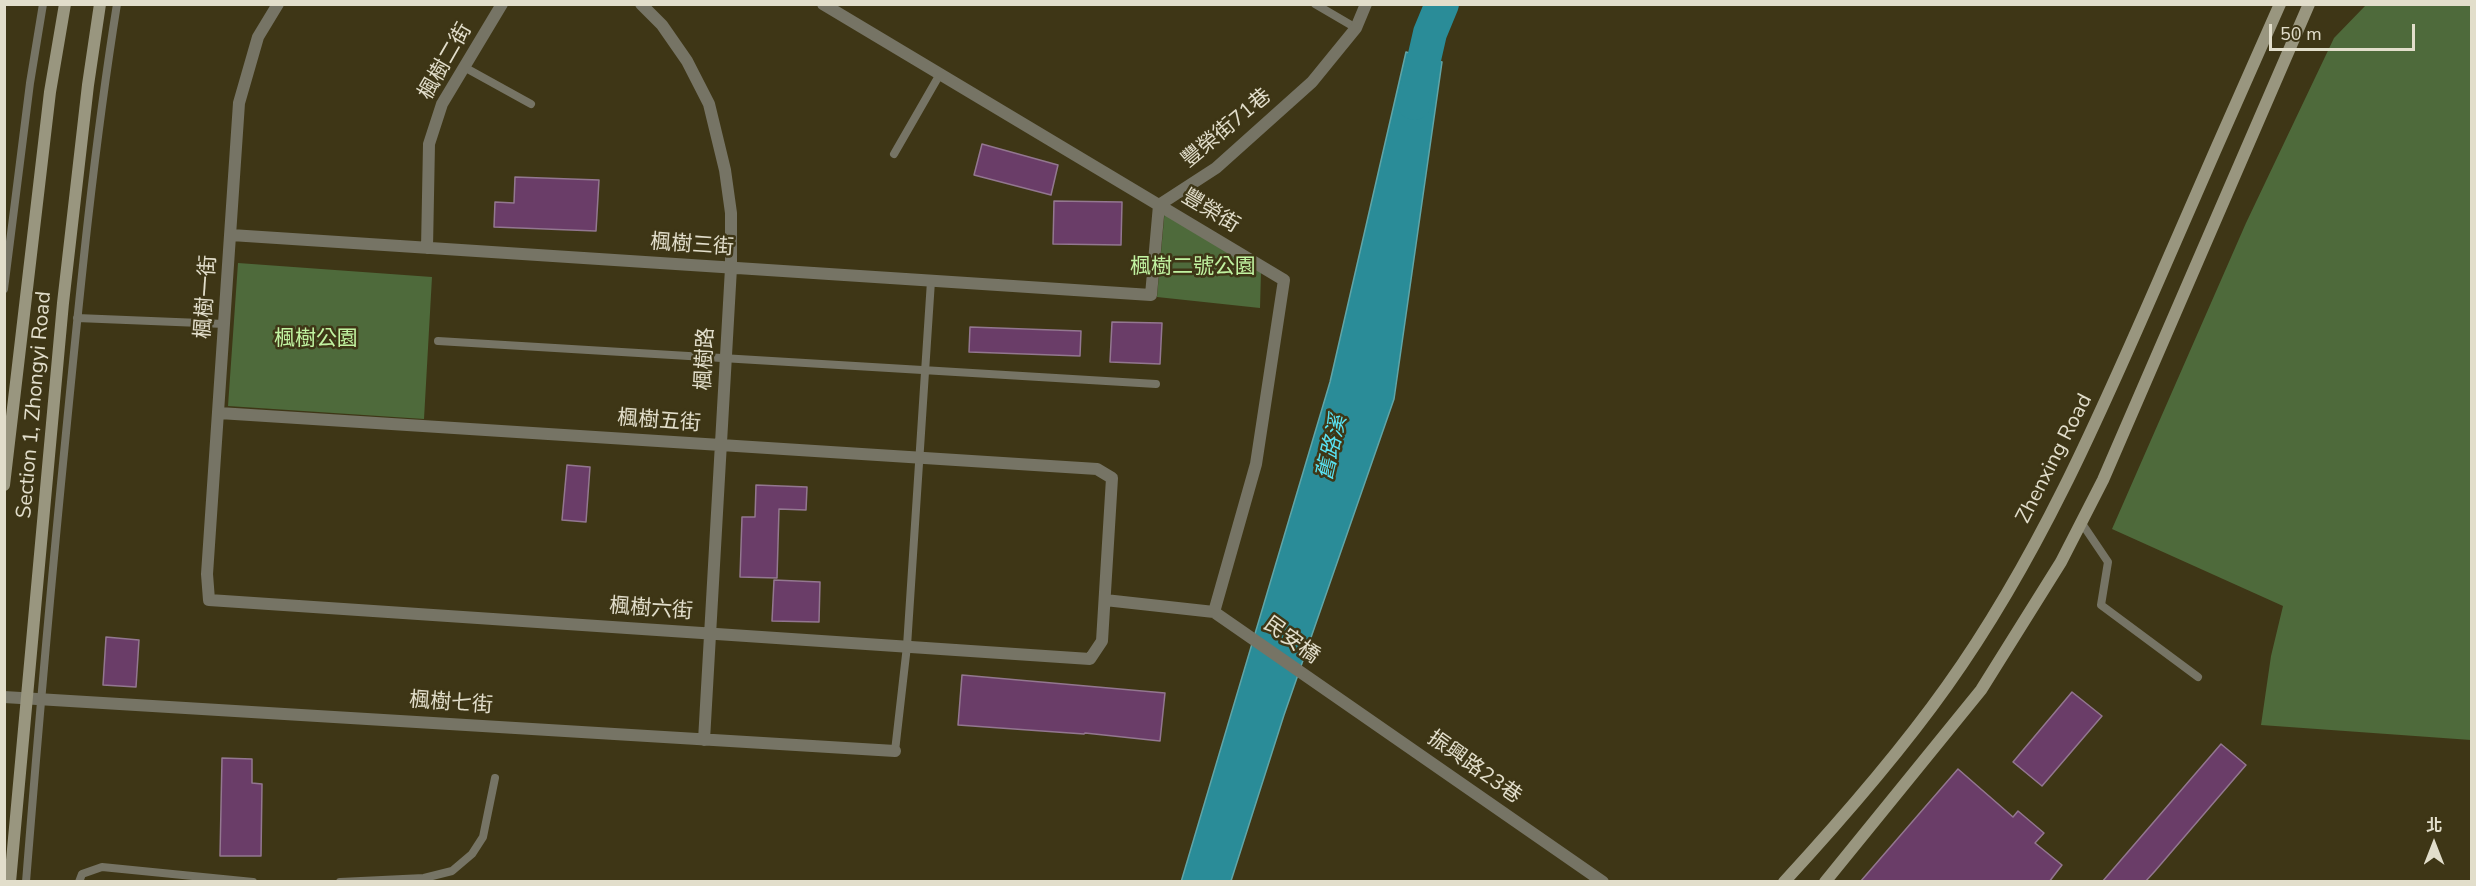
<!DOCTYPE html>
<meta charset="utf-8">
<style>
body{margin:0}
#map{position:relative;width:2476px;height:886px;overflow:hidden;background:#3e3616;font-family:"Nunito Sans","Noto Sans TC",sans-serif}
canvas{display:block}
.frame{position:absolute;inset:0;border:6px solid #e2decb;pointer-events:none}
.north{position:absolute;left:2404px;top:814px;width:60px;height:60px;-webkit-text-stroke:4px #3e3616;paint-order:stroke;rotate:0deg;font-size:16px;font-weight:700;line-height:24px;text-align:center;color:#e2decb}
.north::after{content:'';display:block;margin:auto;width:21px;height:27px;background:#e2decb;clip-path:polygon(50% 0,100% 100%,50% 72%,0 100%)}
.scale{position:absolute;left:2269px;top:24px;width:146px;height:27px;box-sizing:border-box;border:3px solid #e2decb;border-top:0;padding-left:8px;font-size:18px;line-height:21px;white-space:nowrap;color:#e2decb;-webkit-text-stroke:4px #3e3616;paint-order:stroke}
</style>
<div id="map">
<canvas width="2476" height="886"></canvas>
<div class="frame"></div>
<div class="north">北</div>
<div class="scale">50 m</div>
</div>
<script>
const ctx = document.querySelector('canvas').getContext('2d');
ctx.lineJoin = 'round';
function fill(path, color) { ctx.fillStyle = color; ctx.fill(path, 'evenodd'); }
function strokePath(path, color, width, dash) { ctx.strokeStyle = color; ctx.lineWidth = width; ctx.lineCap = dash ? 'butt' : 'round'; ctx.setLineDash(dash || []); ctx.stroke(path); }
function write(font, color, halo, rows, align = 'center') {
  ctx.font = font + ' "Nunito Sans","Noto Sans TC",sans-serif'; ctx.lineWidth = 5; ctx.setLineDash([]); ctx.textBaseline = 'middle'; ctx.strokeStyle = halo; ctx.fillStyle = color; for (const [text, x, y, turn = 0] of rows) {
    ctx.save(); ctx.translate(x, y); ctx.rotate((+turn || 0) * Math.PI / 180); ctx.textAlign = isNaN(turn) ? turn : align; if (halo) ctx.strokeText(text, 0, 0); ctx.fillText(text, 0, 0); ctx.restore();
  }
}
const green = new Path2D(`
 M2366,5H2471V740L2261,725L2271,656L2283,606L2112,529L2246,223L2334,38Z
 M1165,208L1261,272L1260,308L1157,297Z
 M238,263L432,277L424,419L228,406Z`);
const water = new Path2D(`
 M1406,52L1442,62L1394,399L1284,715L1231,881L1181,882L1330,382Z`);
const river = new Path2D(`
 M1414,103L1430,33L1442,4`);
const building = new Path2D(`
 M982,144L1058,165L1051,195L974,175Z
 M515,177L599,180L596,231L494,227L495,202L514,203Z
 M1054,201L1122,202L1121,245L1053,244Z
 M1112,322L1162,323L1160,364L1110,362Z
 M970,327L1081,331L1080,356L969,352Z
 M567,465L590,467L586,522L562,520Z
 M756,485L807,487L806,510L779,509L777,578L740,577L742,517H755Z
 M774,580L820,582L819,622L772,621Z
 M106,637L139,640L136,687L103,685Z
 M962,675L1165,693L1160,741L1085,733L1084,734L958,725Z
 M2072,692L2102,716L2042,786L2013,762Z
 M2221,744L2246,765L2155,871L2145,882H2102Z
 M222,758L252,759V783L262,784L261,856H220Z
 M1958,769L2013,817L2018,811L2044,833L2035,843L2062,865L2049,882H1860Z`);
const lane = new Path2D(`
 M1315,4L1356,28
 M464,67L531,104
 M894,154L940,74
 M4,289L30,83L43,4
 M77,318L225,324
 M438,341L1156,384
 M2081,522L2108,562L2101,605L2198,677
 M895,751L907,646L931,281
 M26,882C38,732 51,583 66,433C80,290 94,147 117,4
 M79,882L82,874L102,867L253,882
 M340,882L424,878L452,871L472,854L483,837L495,778`);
const street = new Path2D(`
 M641,4L662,25L687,61L709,104L725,170L731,213V268L704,740
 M823,4L1284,280L1256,464L1214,612
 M231,235L1151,295L1159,205L1216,168L1312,82L1356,28L1366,4
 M427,248L429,144L442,104L502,4
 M219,413L1097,469L1112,478L1102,641L1090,659L209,600L207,574L239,103L258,37L278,4
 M1105,600L1214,612L1603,882
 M4,697L895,751`);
const secondary = new Path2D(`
 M4,485L50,92L65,4
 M10,882L63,303L88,85L100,4
 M1784,882C1842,819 1898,755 1947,686C2042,553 2106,401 2171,252C2207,169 2243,87 2280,4
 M1825,882L1981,690L2061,562L2103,480L2309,4`);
const streetNames = [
 ["楓樹二街",446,62,-60],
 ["豐榮街71巷",1227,129,-40],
 ["豐榮街",1210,212,31],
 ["楓樹三街",692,246,4],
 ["楓樹一街",207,297,-86],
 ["楓樹路",706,359,-87],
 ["Section 1, Zhongyi Road",35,405,-85],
 ["楓樹五街",659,422,4],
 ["Zhenxing Road",2055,459,-63],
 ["楓樹六街",651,610,4],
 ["民安橋",1291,641,36],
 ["楓樹七街",451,704,4],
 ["振興路23巷",1474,768,35]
];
const parkNames = [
 ["楓樹二號公園",1193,268],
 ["楓樹公園",316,340]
];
const waterNames = [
 ["舊路溪",1333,448,-77]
];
fill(green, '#4e6a3b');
fill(water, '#2a8c98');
strokePath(water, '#61a5a7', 1.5);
strokePath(river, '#2a8c98', 34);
fill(building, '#6a3d68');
strokePath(building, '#937790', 1.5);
strokePath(lane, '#767465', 8);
strokePath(street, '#767465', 12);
strokePath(secondary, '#99967f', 12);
write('21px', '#e2decb', '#3e3616', streetNames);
write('21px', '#c1f3a1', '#3e3616', parkNames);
write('italic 22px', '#59e2f3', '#3e3616', waterNames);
</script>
